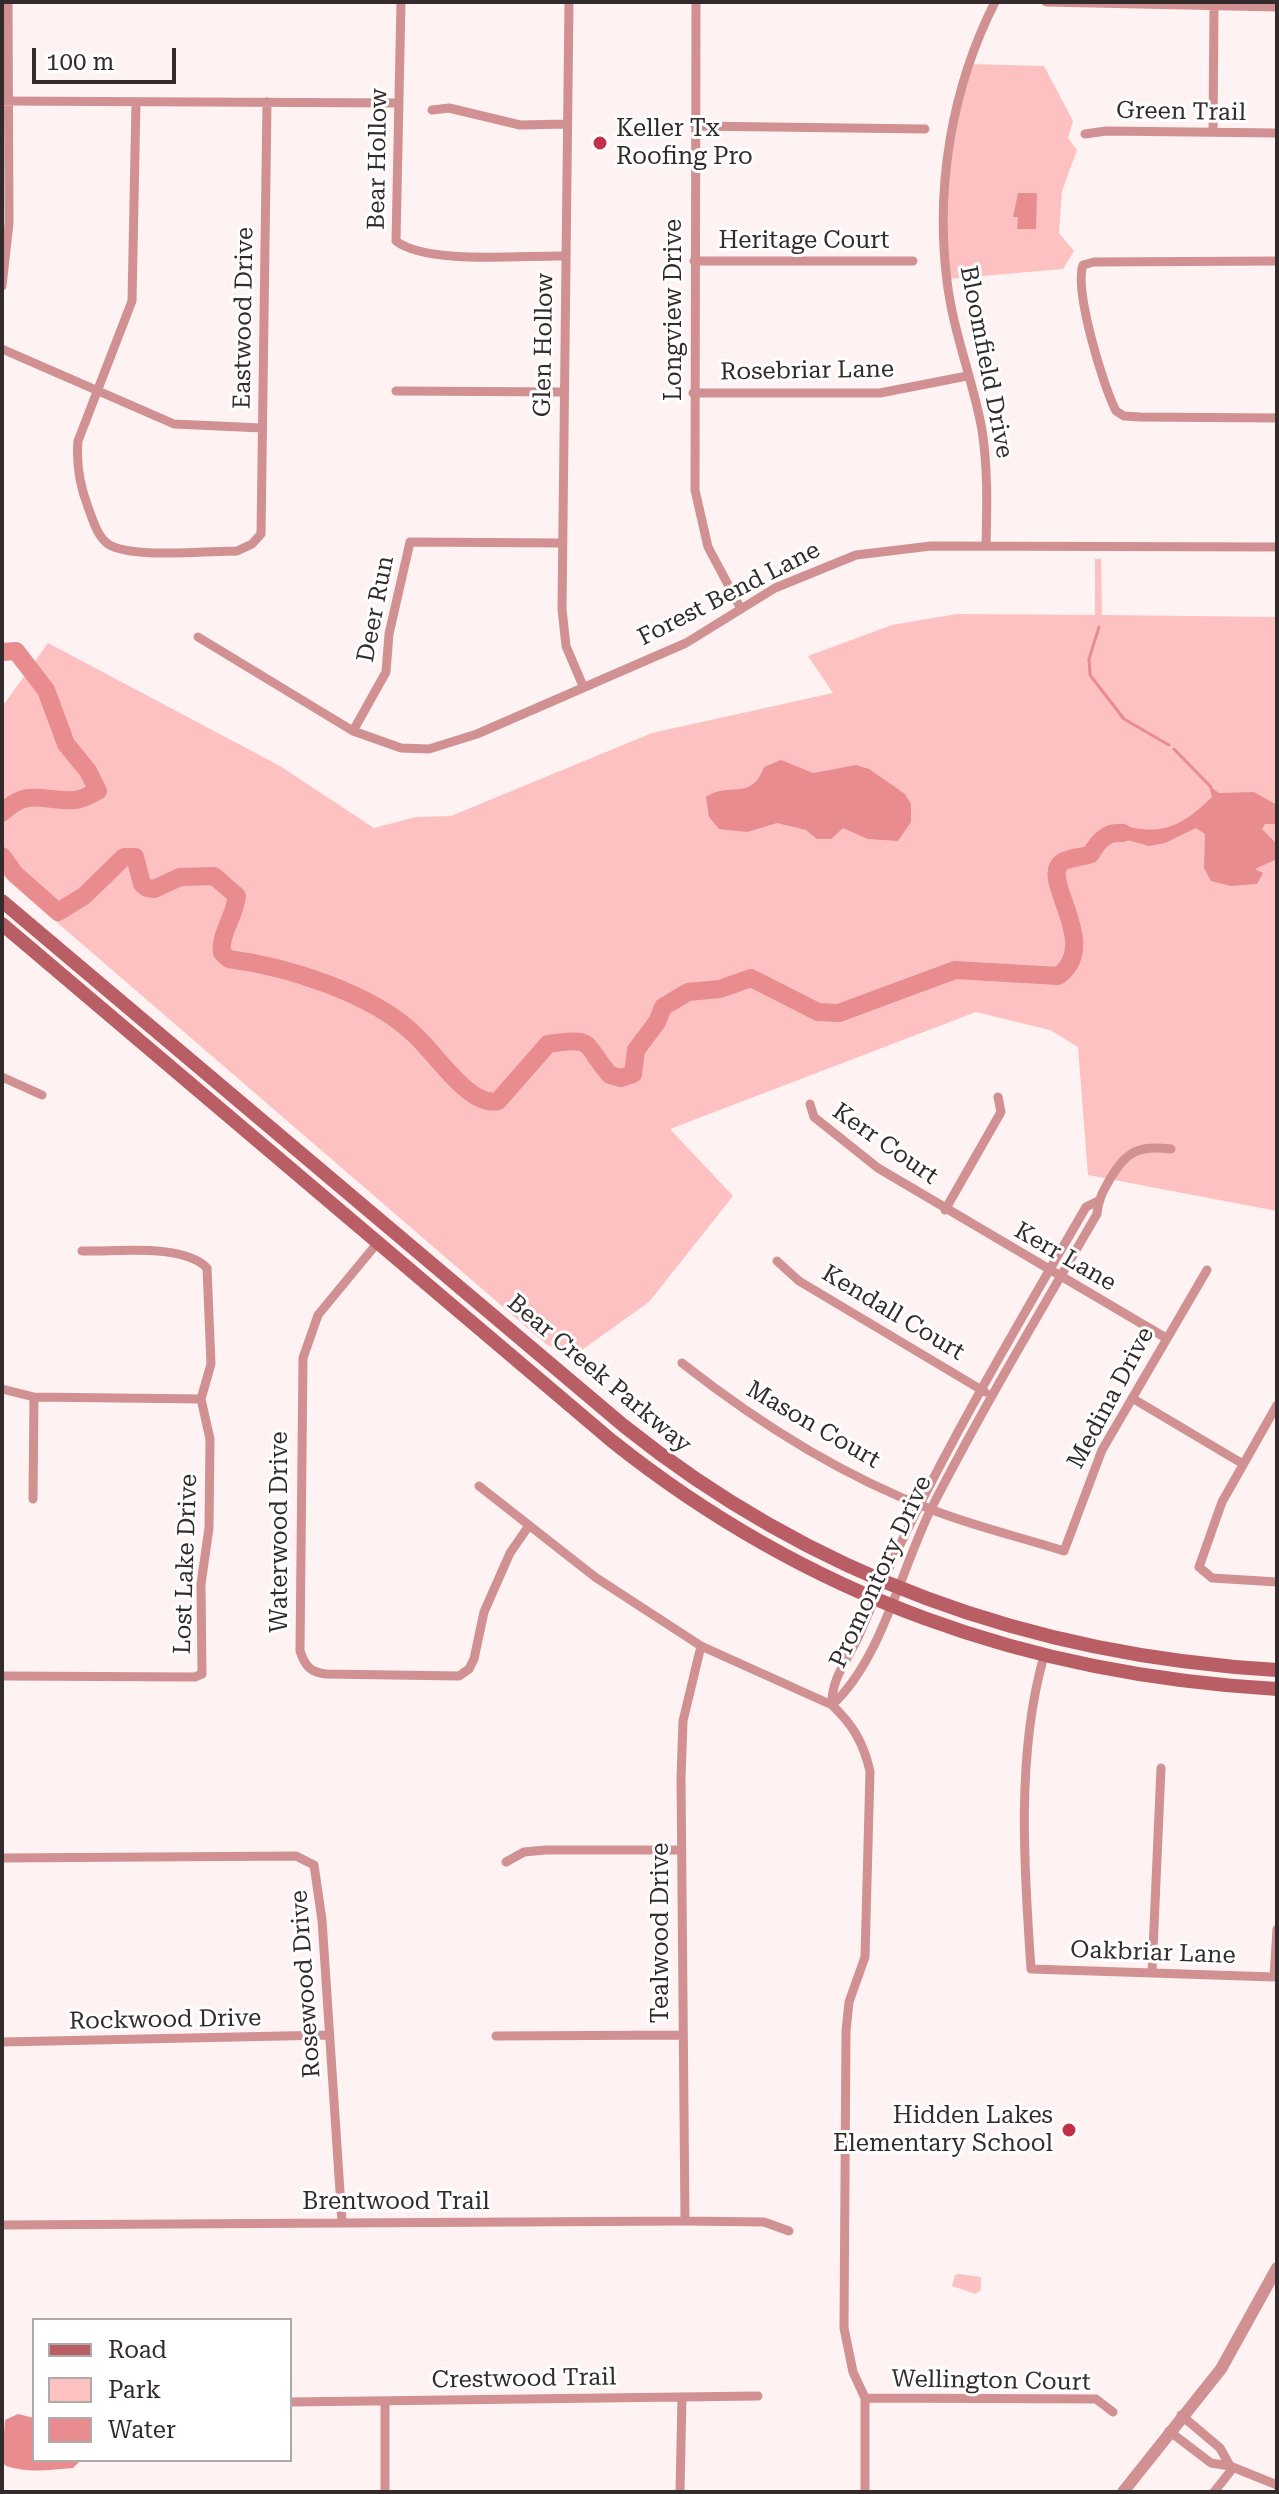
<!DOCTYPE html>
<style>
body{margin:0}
#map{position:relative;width:1279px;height:2494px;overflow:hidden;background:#fff2f2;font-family:"Roboto Serif",serif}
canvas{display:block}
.frame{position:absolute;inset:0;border:4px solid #332b2b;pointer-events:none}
.legend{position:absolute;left:32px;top:2318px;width:260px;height:144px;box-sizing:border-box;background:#fff;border:2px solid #adaaaa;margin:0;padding:10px 14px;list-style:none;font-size:24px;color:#332b2b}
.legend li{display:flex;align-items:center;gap:16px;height:40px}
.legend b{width:40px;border:2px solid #adaaaa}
.scale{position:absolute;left:32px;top:48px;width:144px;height:36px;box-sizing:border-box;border:4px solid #332b2b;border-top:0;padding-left:10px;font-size:24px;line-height:28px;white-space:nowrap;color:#332b2b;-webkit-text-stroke:6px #fff;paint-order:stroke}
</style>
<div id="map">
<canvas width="1279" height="2494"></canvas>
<div class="frame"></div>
<ul class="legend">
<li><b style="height:10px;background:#b95e64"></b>Road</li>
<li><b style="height:22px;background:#fec1c2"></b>Park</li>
<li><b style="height:22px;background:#e88c90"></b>Water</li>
</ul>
<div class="scale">100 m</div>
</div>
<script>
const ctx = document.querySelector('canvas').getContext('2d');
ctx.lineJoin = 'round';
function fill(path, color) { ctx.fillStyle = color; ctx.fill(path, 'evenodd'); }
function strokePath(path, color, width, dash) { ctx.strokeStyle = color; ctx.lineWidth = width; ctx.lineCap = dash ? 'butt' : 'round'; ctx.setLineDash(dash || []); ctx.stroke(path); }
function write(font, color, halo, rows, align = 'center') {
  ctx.font = font + ' "Roboto Serif",serif'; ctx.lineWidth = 6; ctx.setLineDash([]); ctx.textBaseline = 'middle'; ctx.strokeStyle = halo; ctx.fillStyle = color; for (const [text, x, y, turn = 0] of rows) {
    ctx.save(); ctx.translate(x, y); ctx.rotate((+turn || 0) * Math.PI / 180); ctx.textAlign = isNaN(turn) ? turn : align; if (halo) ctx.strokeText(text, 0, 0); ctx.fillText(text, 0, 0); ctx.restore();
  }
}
const green = new Path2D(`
 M968,64L1044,66L1073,121L1068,138L1077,150L1062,191L1059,233L1074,251L1063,269L947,279V176Z
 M1095,559H1101L1102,615L1277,617V1211L1088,1175L1078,1047L1050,1030L976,1012L670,1129L733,1196L649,1302L572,1357L546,1344L2,875V707L48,643L280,766L374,828L416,817L451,816L652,733L833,693L808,656L892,625L957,614L1095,615Z
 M959,2274L981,2277V2290L975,2294L952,2286L955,2275Z`);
const water = new Path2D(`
 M1018,193H1037L1036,229H1017L1018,217H1013Z
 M781,760L813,773L856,765L869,769L905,794L911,804V822L898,841L868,839L843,828L831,839H817L806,830L777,823L747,832L719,829L709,817L706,797C730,781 751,802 764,767Z
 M1209,786L1219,793L1254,792L1277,805V824H1265L1262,829L1277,844V859L1255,869L1263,873L1257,884L1231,886L1211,881L1204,868L1205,834L1196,828L1165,843L1149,846L1120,838L1099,840V832C1116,821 1123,827 1141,829C1172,833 1191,817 1212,797Z
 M18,2414L34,2418V2460L79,2462L73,2468C52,2470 27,2473 6,2466L2,2462L5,2420Z`);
const stream = new Path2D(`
 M1099,627L1089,659L1090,675L1124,719L1169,745
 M1174,749L1211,787`);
const river = new Path2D(`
 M2,652L16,651L46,690L66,744L88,771L98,791C91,794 82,800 74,800C43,802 28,787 2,813
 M2,856L15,874L58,912L84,896L124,857H135L142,884L147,888L154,889L180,877L214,876L237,896C235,916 219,935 222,953L229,959C288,967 372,993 415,1035C435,1053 470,1108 498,1101L548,1044C597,1036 583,1045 610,1075L621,1078L633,1074L636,1050L657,1022L663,1007L688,992L720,989L751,978L818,1012L839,1013L955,970L1058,976C1102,945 1040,880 1061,863C1066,858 1084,857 1091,854C1098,841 1107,831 1123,833`);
const minor = new Path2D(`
 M401,2L396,241C427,265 524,255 565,256
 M569,2L562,609L566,646L583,686
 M696,2L695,490L708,547L741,609
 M1046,2L1277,7
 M2,101L398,103
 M136,102L132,301L78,441C76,464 80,486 88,507C93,520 97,536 108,544C131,559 208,551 237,551L252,544L261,534L267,102
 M432,110L449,108L520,125L567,124
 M695,126L925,129
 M1213,131L1214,7
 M1085,134L1106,131L1277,133
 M694,261H913
 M1277,261L1094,262L1083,265C1074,290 1103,386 1116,411L1124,416L1140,417L1277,418
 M2,286L9,223L8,2
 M2,349L174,424L262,428
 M396,391L563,392
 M693,393H880L967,376
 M986,546C987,506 988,469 982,430C973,380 953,332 947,281C935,186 952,87 995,2
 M198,637L353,731L401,748L429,749L477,734L686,643L775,588L856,555L931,546L1277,547
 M353,731L386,672L389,634L410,542L561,543
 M2,1077L42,1095
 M810,1104L814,1117L878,1168L1166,1338
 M945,1210L1001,1112L998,1097
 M379,1241L318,1315L303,1358L300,1651C305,1666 310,1672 326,1674L459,1676L469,1669L474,1659L484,1612L510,1553L528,1527
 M777,1261L799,1281L985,1392
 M682,1363C757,1422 840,1475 930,1509C973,1526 1020,1537 1064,1551L1102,1450L1207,1270
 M2,1389L34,1397L201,1399
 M1132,1398L1243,1464
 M1277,1405L1222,1502L1199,1567L1212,1578L1277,1582
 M479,1486L595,1577L701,1646L832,1705C853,1725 863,1742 870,1771L865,1957L849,2002L846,2031L844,2328L853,2372L865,2398V2492
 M33,1499L34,1397
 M1044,1656C1016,1753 1024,1869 1031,1969L1274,1977L1277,1929
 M2,1676L195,1677L202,1674L201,1584L209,1528L210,1439L201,1399L211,1364L207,1268C183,1243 116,1252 82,1251
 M832,1705C882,1660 902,1565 933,1505C984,1406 1041,1310 1097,1214C1098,1200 1103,1191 1110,1179C1126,1151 1139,1145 1171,1149
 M832,1705C831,1677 849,1659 860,1633C923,1484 1005,1347 1086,1207L1098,1201
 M2,1858L296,1856L314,1865L322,1920L342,2222
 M506,1862L524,1852L546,1850H680
 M1152,1972L1161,1768
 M496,2036L682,2035
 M2,2042L329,2035
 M685,2221L681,1778L683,1721L701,1646
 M2,2225L685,2221L764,2222L789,2231
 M865,2398L1096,2399L1113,2412
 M385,2401V2492
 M290,2402L758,2396
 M1181,2415L1220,2448L1230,2466
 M1169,2431L1211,2463L1230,2466L1277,2485
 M680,2492L682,2397
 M1214,2492L1233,2468`);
const tertiary = new Path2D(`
 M1123,2492L1221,2369L1277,2268`);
const secondary = new Path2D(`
 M2,901L624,1426C814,1578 1035,1656 1277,1670
 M2,924L612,1441C808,1597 1028,1675 1277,1689`);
const markers = [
 [600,143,8,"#c13047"],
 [1069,2130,8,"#c13047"]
];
const streetNames = [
 ["Green Trail",1181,112,1],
 ["Bear Hollow",378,159,-89],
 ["Heritage Court",804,241],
 ["Longview Drive",674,310,-90],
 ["Eastwood Drive",244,318,-89],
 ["Glen Hollow",544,345,-89],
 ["Bloomfield Drive",986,362,79],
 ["Rosebriar Lane",807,371,-1],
 ["Forest Bend Lane",729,594,-27],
 ["Deer Run",376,609,-79],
 ["Kerr Court",885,1144,35],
 ["Kerr Lane",1065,1257,30],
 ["Kendall Court",893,1313,31],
 ["Bear Creek Parkway",599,1374,40],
 ["Medina Drive",1111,1398,-62],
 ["Mason Court",813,1425,30],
 ["Waterwood Drive",280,1532,-90],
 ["Lost Lake Drive",186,1564,-88],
 ["Promontory Drive",881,1572,-65],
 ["Tealwood Drive",661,1933,-90],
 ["Oakbriar Lane",1153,1953,2],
 ["Rosewood Drive",306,1984,-94],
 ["Rockwood Drive",165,2020,-1],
 ["Brentwood Trail",396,2202],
 ["Crestwood Trail",524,2379,-1],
 ["Wellington Court",991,2381,1]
];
const poiNames = [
 ["Keller Tx",616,129],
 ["Roofing Pro",616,157],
 ["Hidden Lakes",1053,2116,"right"],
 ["Elementary School",1053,2144,"right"]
];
fill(green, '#fec1c2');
fill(water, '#e88c90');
strokePath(stream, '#e88c90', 3);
strokePath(river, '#e88c90', 18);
strokePath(minor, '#d19193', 9);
strokePath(tertiary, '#d19193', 12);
strokePath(secondary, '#b95e64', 14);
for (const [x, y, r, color] of markers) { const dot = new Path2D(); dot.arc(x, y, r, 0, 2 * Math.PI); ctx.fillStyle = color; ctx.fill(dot); strokePath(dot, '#fff', 3); }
write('24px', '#332b2b', '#fff', streetNames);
write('24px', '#332b2b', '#fff', poiNames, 'left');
</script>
